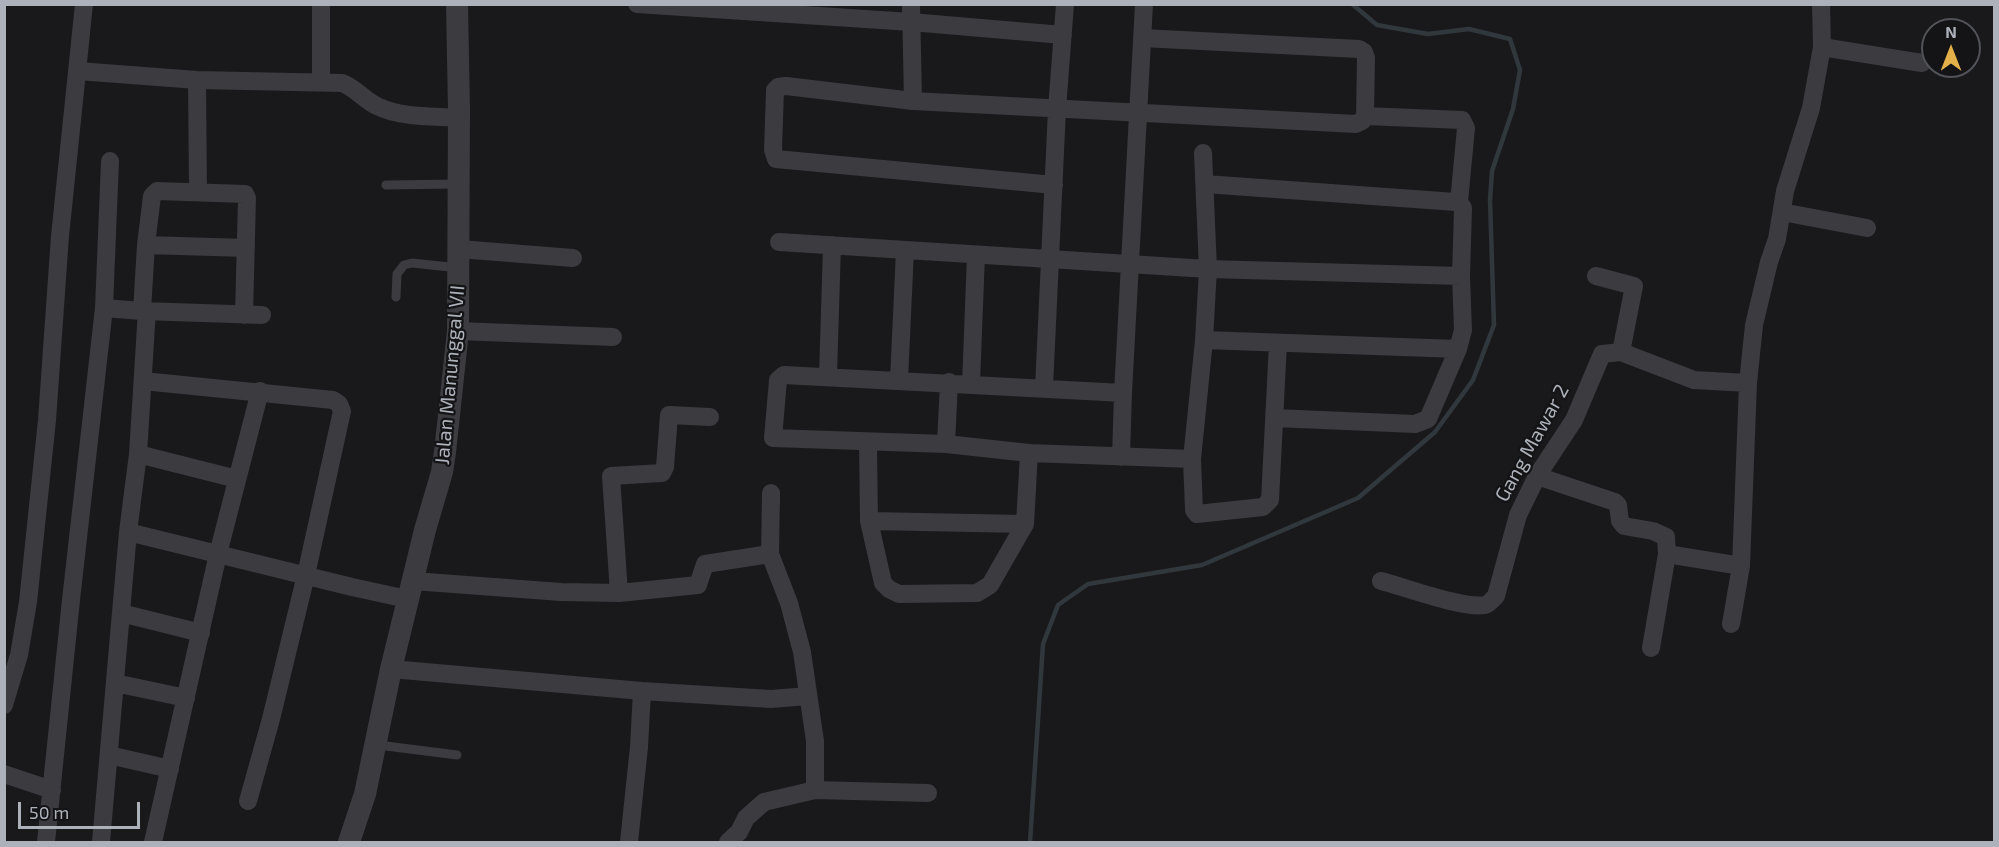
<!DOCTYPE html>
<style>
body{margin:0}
#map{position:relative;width:1999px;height:847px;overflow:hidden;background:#19191b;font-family:"Exo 2",sans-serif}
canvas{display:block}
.frame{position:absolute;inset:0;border:6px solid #adb1ba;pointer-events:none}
.north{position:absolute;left:1921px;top:18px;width:60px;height:60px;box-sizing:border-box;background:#141416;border:2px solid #515358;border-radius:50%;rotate:0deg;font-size:16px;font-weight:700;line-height:24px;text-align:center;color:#adb1ba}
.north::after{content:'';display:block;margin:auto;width:21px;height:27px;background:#e3b04a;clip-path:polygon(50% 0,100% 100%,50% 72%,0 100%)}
.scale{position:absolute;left:18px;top:802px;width:122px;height:27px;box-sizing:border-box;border:3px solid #adb1ba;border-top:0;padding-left:8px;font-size:18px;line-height:21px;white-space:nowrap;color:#adb1ba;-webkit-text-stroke:4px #141416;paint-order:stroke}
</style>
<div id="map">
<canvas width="1999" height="847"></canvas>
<div class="frame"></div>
<div class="north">N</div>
<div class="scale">50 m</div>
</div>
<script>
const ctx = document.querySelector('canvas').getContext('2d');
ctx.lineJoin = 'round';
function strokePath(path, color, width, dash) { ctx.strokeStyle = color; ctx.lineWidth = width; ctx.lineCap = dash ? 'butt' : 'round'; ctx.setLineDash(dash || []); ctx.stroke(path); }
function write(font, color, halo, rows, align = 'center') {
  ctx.font = font + ' "Exo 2",sans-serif'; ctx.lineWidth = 4.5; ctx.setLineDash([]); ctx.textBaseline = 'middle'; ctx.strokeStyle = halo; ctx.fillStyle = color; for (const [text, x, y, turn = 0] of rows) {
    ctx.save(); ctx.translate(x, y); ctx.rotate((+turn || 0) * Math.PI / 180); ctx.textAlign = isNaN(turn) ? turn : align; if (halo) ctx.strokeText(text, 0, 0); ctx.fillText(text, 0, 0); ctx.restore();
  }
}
const stream = new Path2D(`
 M1030,842L1043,644L1058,605L1088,584L1202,565L1358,498L1435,432L1473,380L1494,325L1490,200L1492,171L1513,109L1520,70L1510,39L1469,29L1428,34L1377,25L1352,4`);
const service = new Path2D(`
 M386,185L457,184
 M396,297L397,274L404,265L412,263L459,268
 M378,745L457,755`);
const minor = new Path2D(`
 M321,4V82
 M637,4L911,22L1063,35
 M911,4L913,101
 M1822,47L1922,63
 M78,71L197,80L342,83C356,88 364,100 377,106C401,118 433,116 459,118
 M197,80L198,191
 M1365,116L1462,120L1466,128L1459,202
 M1203,153L1208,269L1204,340L1192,459L1194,510L1197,514L1263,507L1270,500L1278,343
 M1205,184L1456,202H1459L1463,208L1461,276L1463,330L1458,349L1428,419L1415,424L1275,418
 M1054,185L776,159L773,150L775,90L778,87L786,86L913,101L1356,124L1362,121L1365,116L1366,58L1364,52L1359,49L1142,38
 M1782,212L1867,228
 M779,242L1208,269L1461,276
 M146,245L246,248
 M459,249L573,258
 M1596,276L1634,286L1621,352
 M104,308L142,311L262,315
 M142,311L146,245L152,196L157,191L245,194L247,198L244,315
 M458,331L613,337
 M1204,340L1458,349
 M828,376L832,245
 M899,380L905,250
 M143,381L333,400L339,404L342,411L306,575L271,719L248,801
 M971,384L976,255
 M1044,388L1057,109L1065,4
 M1123,393L784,375L778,380L773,438L946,444L1029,453L1192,459
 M868,442L869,521L883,583L889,589L899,594L977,593L990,585L1025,524L1029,453
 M946,444L949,382
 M138,454L237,479
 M1121,457L1123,393L1144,4
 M1537,476L1615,502L1618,505L1620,521L1624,526L1653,531L1666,537L1667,554L1651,648
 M771,504V493L770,554L789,603L802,652L815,741V790
 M869,521L1025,524
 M128,532L352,587L407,599
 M1667,554L1741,566
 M413,581L561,592L619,593L698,585L705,564L770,554
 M1381,581C1405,587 1463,609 1485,605C1489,604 1493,599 1496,596L1518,515L1537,476L1574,420L1602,354L1621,352L1694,380L1748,383
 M619,593L611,476L662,473L665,467L669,415L710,417
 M121,613L201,633
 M1731,624L1741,566L1748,383L1754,325L1769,262L1777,239L1785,191L1811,108L1822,47L1821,4
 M391,669L642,691L771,699L808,696
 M115,683L186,698
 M4,705L19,655L28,602L47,420L60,236L84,4
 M109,755L170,769
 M4,774L52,790
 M46,842L71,600L104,308L110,161
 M101,842L128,532L138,454L147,310
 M153,842L218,554L260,391
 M629,842L639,747L642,691
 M728,842L739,832L746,818L764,802L815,790L928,793`);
const tertiary = new Path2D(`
 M349,842L365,794L391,669L425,530L442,472L445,452L458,331L459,110L457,4`);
const streetNames = [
 ["Jalan Manunggal VII",450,375,-85],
 ["Gang Mawar 2",1532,443,-61]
];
strokePath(stream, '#30383e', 4.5);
strokePath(service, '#3b3b40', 9);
strokePath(minor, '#3b3b40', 18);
strokePath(tertiary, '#3b3b40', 22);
write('20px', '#adb1ba', '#141416', streetNames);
</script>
